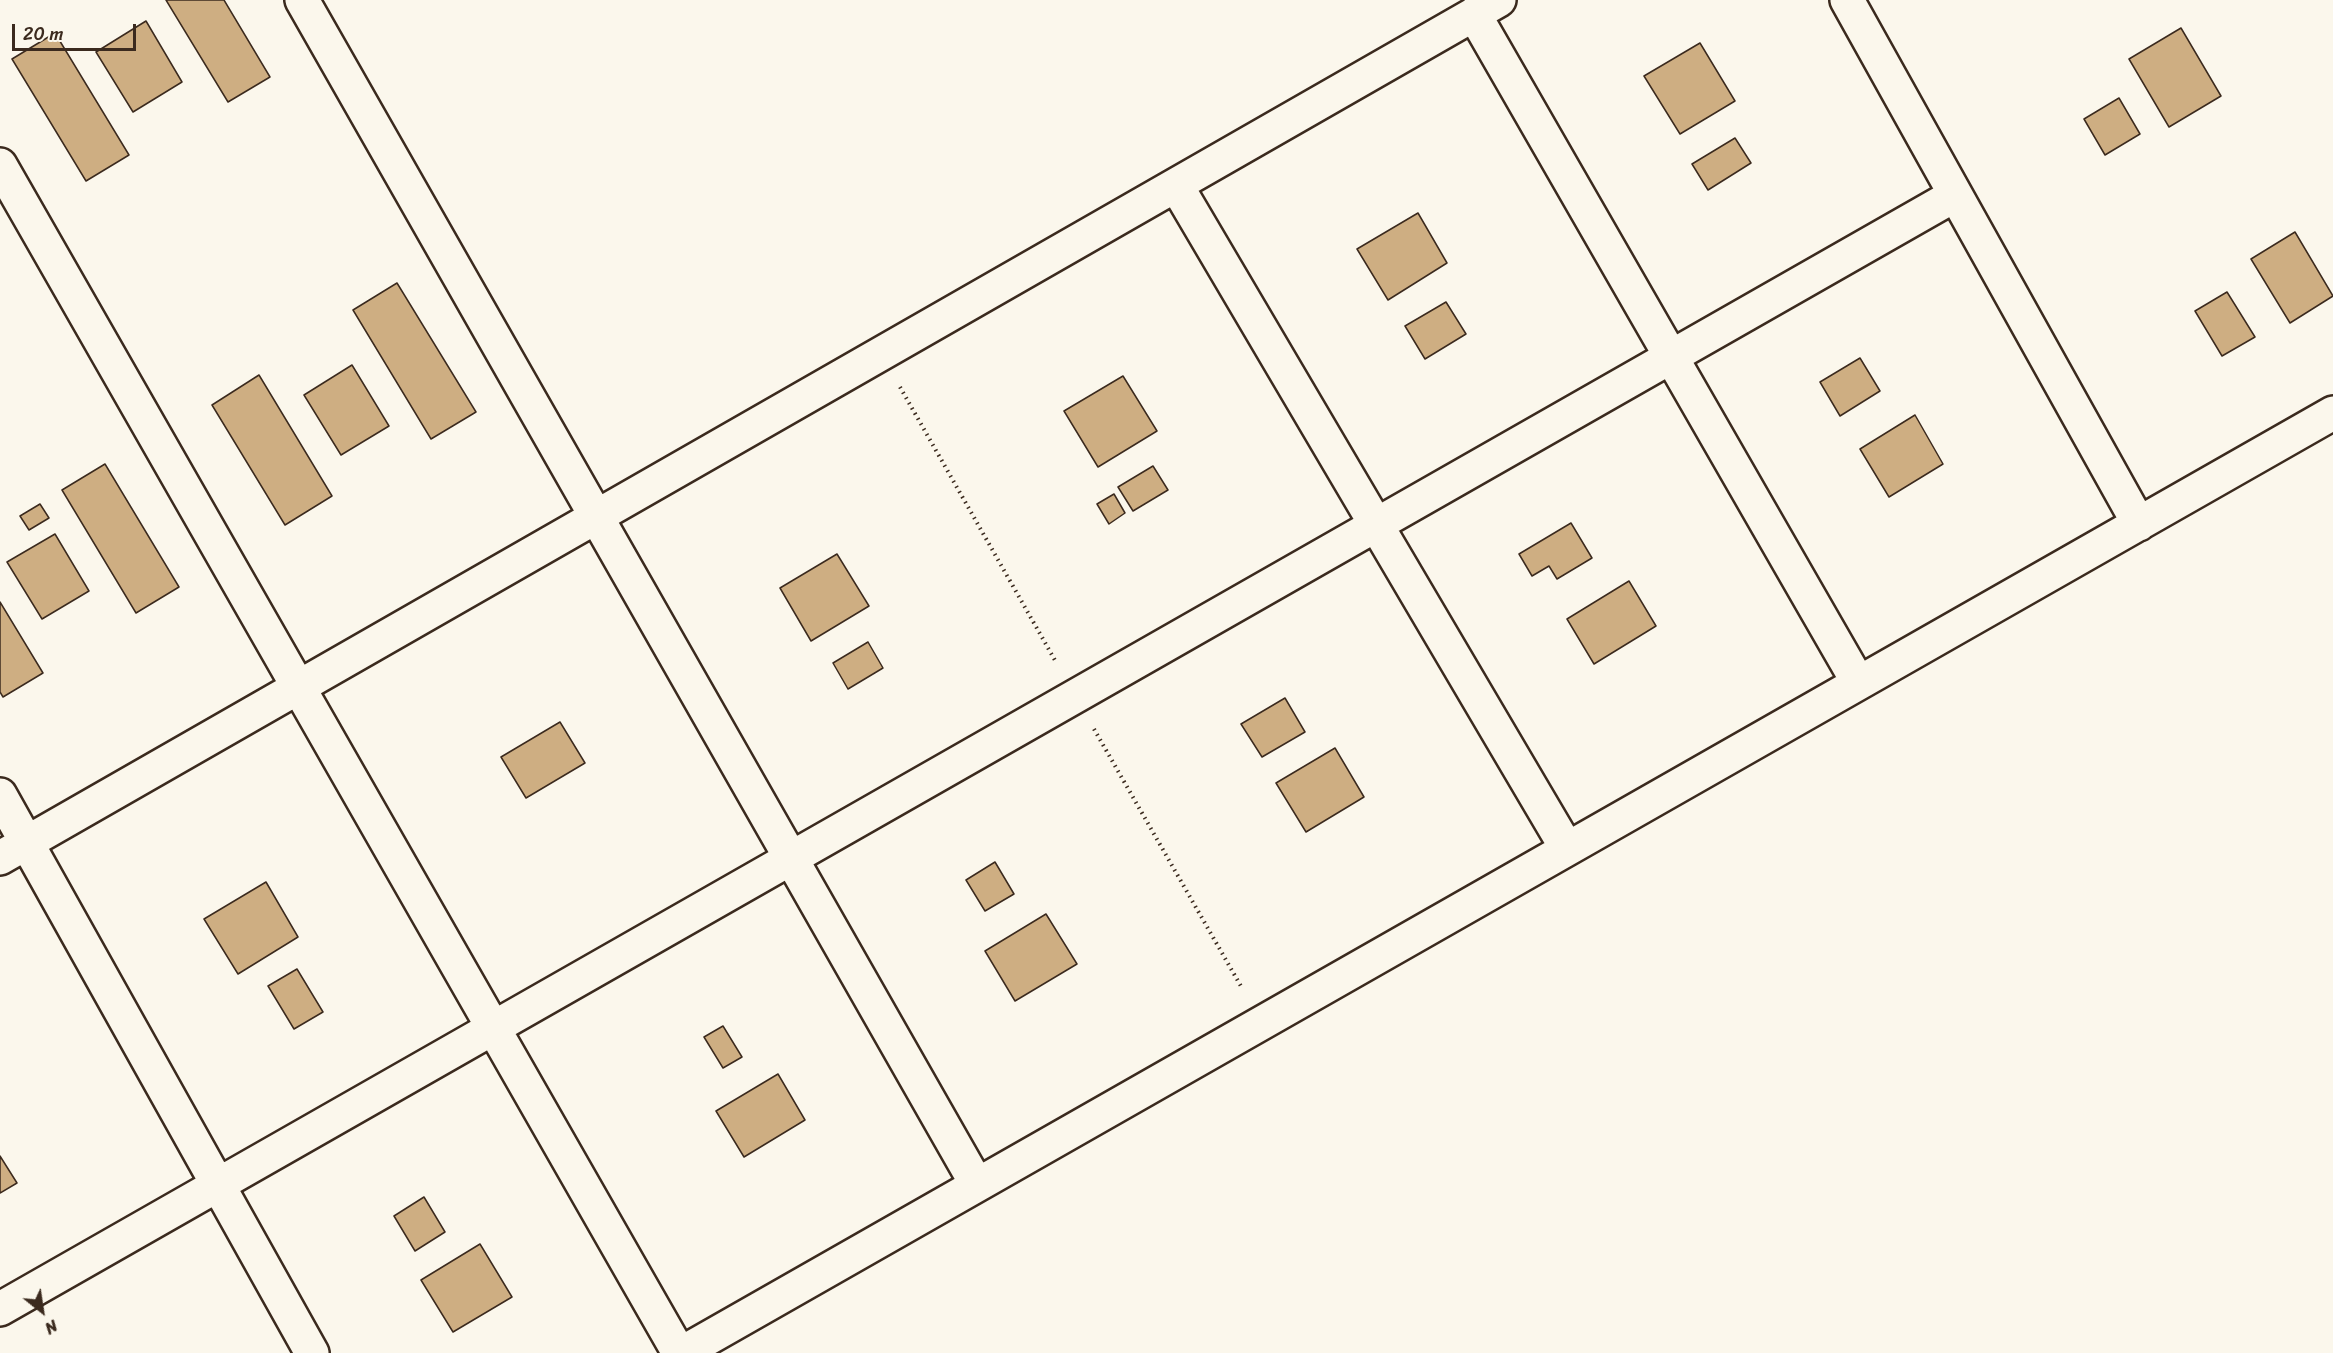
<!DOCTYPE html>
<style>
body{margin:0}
#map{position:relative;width:2333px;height:1353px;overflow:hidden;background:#fbf7ec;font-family:Sriracha,sans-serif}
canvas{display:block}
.north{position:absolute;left:12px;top:1281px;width:60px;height:60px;-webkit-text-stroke:4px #fbf7ec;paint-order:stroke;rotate:150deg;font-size:16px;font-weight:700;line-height:24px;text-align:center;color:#3b2a1e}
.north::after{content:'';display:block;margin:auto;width:21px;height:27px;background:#3b2a1e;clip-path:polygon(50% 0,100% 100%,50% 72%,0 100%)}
.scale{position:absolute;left:12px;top:24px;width:124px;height:27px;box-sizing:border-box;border:3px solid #3b2a1e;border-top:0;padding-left:8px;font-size:18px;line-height:21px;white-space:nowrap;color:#3b2a1e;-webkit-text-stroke:4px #fbf7ec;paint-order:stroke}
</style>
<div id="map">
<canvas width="2333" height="1353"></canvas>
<div class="north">N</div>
<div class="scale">20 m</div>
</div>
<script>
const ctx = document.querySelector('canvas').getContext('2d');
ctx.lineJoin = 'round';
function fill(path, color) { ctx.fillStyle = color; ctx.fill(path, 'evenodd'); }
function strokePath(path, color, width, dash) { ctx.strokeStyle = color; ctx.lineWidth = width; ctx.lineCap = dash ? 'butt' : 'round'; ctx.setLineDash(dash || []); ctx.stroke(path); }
const building = new Path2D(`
 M166,0H224L270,77L228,102Z
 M146,21L182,82L133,112L96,52Z
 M2181,28L2221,96L2169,127L2129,59Z
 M55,33L129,155L86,181L12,59Z
 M1700,43L1735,101L1680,134L1644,76Z
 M2119,98L2140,134L2105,155L2084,119Z
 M1735,138L1751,163L1708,190L1692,164Z
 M1418,213L1447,263L1388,300L1357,249Z
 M2295,232L2333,296L2290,323L2251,259Z
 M397,283L476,412L431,439L353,310Z
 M2227,292L2255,337L2222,356L2195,311Z
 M1446,302L1466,334L1425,359L1405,326Z
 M1860,358L1880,391L1840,416L1820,382Z
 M352,365L389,426L341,455L304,395Z
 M259,375L332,496L285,525L212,405Z
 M1123,376L1157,431L1098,467L1064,411Z
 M1915,415L1943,464L1889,497L1860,449Z
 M105,464L179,587L136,613L62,490Z
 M1153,466L1168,490L1133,511L1118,487Z
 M1114,494L1125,513L1109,524L1097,504Z
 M40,504L49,518L29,530L20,516Z
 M1571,523L1592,558L1557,579L1549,566L1532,576L1519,554Z
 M55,534L89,591L42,619L7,562Z
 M837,554L869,606L811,641L780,588Z
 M1629,581L1656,626L1594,664L1567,619Z
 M0,602L43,673L3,697L0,692Z
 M868,642L883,668L848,689L833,663Z
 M1285,698L1305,732L1262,757L1241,724Z
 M560,722L585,763L526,798L501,757Z
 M1335,748L1364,797L1306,832L1276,783Z
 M995,862L1014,894L985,911L966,880Z
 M266,882L298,937L238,974L204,919Z
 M1046,914L1077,964L1015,1001L985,951Z
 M297,969L323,1012L294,1029L268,986Z
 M723,1026L742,1057L723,1068L704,1037Z
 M778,1074L805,1120L744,1157L716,1111Z
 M0,1156L17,1183L0,1193Z
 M424,1197L445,1232L415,1251L394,1216Z
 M480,1244L512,1297L453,1332L421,1280Z`);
const path = new Path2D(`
 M900,387L1056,662
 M1094,729L1242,988`);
const minor = new Path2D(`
 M302,0L976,1183
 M1847,0L2139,524
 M1474,14L1858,682
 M0,165L679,1353
 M1176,185L1566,847
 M0,795L312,1353
 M0,858L1499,0
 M0,1309L1955,195
 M682,1353C1230,1035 1784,728 2333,413`);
fill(building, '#ceae82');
strokePath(building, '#3b2a1e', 1.5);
strokePath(minor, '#3b2a1e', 38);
strokePath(path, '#3b2a1e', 4, [1.5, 4.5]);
strokePath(minor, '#fbf7ec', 33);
</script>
